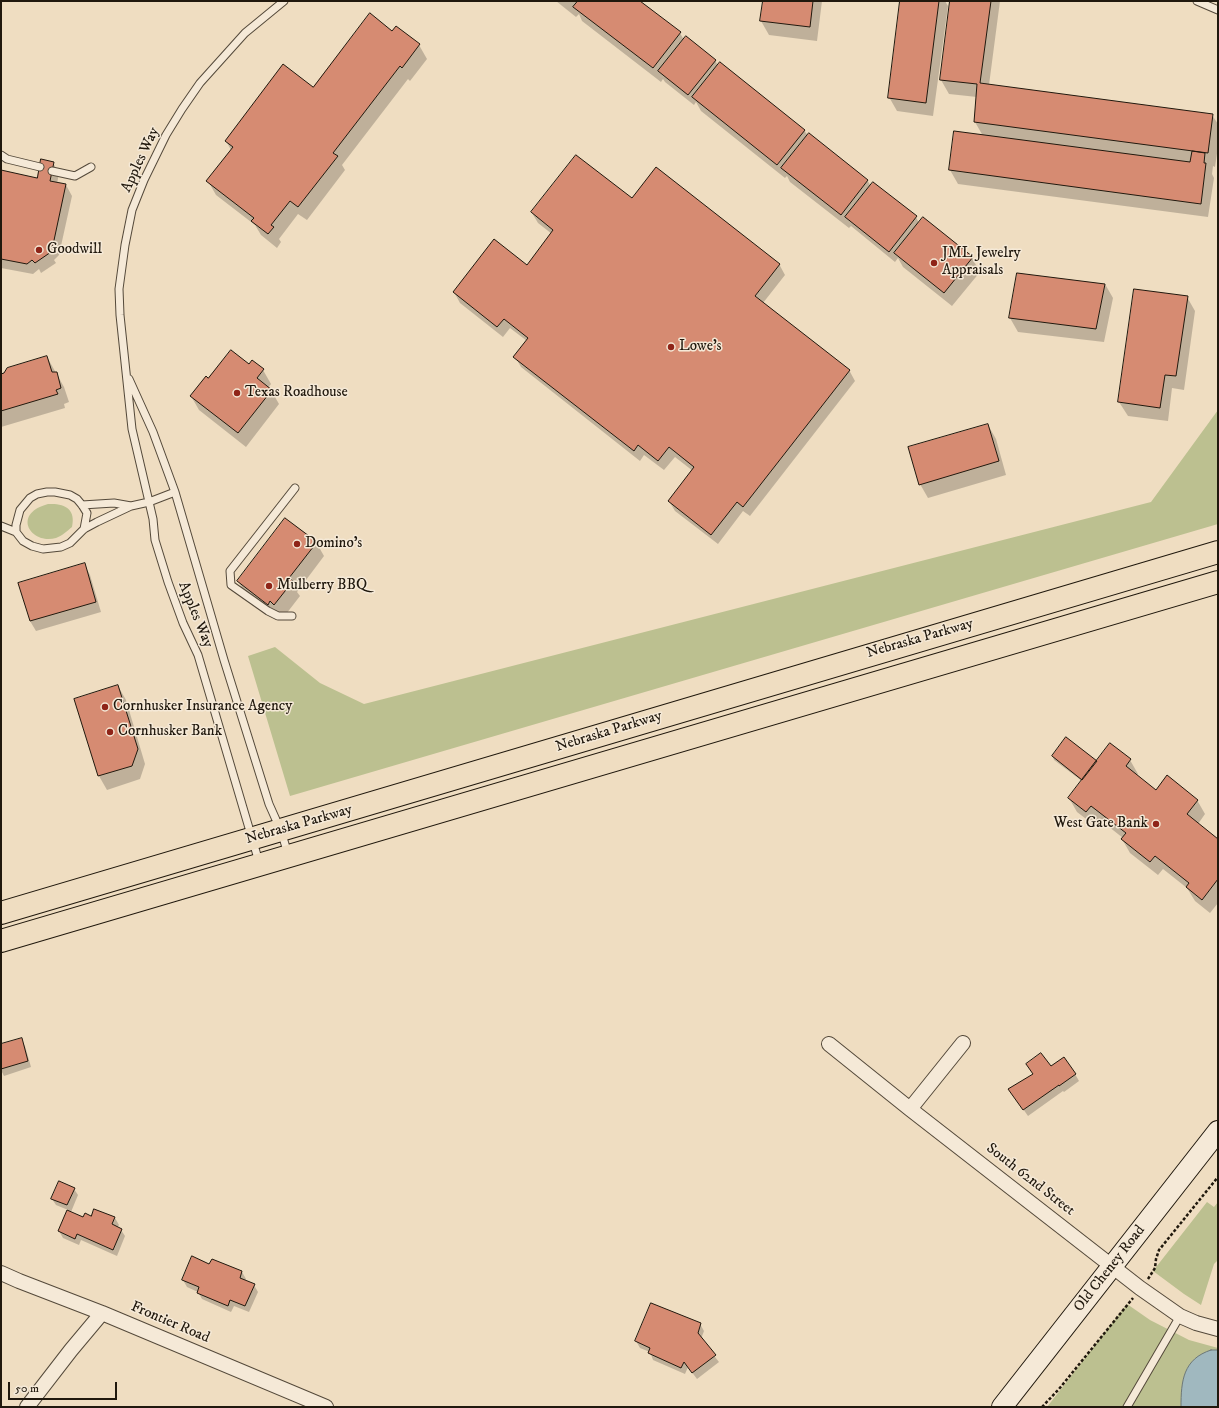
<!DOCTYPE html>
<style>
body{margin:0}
#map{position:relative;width:1219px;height:1408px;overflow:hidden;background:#efddc1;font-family:"IM FELL DW Pica",serif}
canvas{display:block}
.frame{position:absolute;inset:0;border:2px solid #20180d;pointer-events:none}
.scale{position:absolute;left:8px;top:1382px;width:109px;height:18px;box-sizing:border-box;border:2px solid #20180d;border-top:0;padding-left:5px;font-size:12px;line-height:14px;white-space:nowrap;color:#20180d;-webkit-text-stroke:3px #f5e9d7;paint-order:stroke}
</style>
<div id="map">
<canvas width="1219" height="1408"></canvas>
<div class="frame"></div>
<div class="scale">50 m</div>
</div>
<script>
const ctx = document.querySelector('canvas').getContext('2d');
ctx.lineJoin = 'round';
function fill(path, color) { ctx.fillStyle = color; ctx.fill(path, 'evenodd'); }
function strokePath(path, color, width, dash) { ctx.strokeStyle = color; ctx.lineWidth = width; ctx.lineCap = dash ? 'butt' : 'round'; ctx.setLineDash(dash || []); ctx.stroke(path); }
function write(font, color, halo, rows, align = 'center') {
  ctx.font = font + ' "IM FELL DW Pica",serif'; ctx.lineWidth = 3; ctx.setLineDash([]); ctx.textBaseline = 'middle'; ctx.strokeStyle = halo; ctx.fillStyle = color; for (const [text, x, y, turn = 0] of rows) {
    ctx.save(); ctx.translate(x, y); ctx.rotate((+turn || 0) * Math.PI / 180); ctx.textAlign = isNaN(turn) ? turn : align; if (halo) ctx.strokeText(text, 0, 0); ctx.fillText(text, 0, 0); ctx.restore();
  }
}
const green = new Path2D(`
 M1218,410V524L290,796L248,656L275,647L320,683L364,704L1151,502Z
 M48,504C65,503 76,509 72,527C67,531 62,536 56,538C31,545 11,514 48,504Z
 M1207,1202L1214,1207L1218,1202V1260L1214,1264L1201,1305L1184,1294L1153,1271Z
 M1127,1304L1150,1320L1189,1340L1218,1348V1407H1047Z`);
const water = new Path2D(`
 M1211,1350H1218V1407H1181C1181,1381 1183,1359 1211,1350Z`);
const shadow = new Path2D(`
 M556,1H639L680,33L684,40L715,60L718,66L804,130L808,136L867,180L871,186L916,217L919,223L972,258L980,272L952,306L903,267L898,258L895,262L851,226L849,228L790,182L787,176L785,178L701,111L696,102L694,105L665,82L663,79L661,82L582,21L579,14L576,17Z
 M764,1H822L817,41L769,35L761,21Z
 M901,1H945L948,6L933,116L897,111L889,97Z
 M951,1H1000L989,85L1212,115L1218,124V147L1215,167L1213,166L1212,174L1214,178L1208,217L958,184L950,170L955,132L983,136L975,122L977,97L949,94L941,80Z
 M392,32L419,45L427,59L410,81L408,79L342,165L345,170L307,220L298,214L279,239L281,242L277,248L261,235L255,225L216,195L208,181L231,150L226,141L313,88Z
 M53,163L59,173L57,184L66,185L72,196L59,255L54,260L56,263L41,273L39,269L33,274L1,268V171L38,179Z
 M632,199L779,264L785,275L763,303L849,370L855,381L750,516L743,511L718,544L675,511L669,501L693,471L675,457L664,470L644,455L640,461L521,367L515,357L527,341L510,328L503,337L460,303L454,292L527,266L552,234L538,223L532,213Z
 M1105,284L1113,298L1104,342L1018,332L1010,318Z
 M1187,297L1195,311L1184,390L1172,388L1168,421L1128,416L1119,402Z
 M47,357L64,387L69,402L64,404L65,408L1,427V375Z
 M249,366L263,370L271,384L268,388L271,390L279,404L246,447L199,410L191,396Z
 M988,425L996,439L1006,475L928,498L920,484Z
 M316,542L324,556L297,592L300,596L283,618L246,595L238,581Z
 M84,564L90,575L101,612L36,631L30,621L19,584Z
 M118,686L126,700L145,764L140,779L107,790L99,776L76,699Z
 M1053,757L1097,762L1130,760L1138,774L1137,775L1156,791L1197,800L1205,814L1198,824L1218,840V903L1210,913L1195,901L1187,888L1163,869L1158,875L1130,853L1122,839L1123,838L1099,819L1094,825L1077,812L1069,798L1082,781L1054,760Z
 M21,1039L25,1046L31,1067L4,1076L1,1070V1045Z
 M1050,1068L1075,1074L1079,1081L1064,1092L1063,1091L1028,1116L1014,1096L1033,1074Z
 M74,1189L78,1195L71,1212L84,1219L91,1217L94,1210L115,1218L119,1225L117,1228L121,1230L125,1236L117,1256L81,1240L79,1245L63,1238L59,1231L68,1210L56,1205L52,1199Z
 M212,1260L242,1272L246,1279L245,1281L254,1285L258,1292L249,1312L234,1306L231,1312L202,1299L198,1292L187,1287L183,1280L210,1265Z
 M700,1324L704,1331L701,1339L719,1362L697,1379L688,1367L685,1374L653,1360L650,1352L640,1348L636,1341Z`);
const building = new Path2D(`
 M578,1H640L681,32L653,68L573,7Z
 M763,1H813L810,27L760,21Z
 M900,1H939L926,103L888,98Z
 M950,1H991L980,83L1213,114L1208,153L974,122L977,84L940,80Z
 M370,13L392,31L396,26L420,44L402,68L400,66L333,153L338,156L298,207L290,201L271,225L274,227L268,234L251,221L254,218L206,181L233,147L225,141L283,64L313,87Z
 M686,36L716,60L688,95L658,71Z
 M720,62L805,130L777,165L692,97Z
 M954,131L1190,162L1192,151L1205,153L1204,163H1206L1201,204L949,170Z
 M809,133L868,180L841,215L781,168Z
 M576,155L632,198L656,167L780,264L755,296L850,370L743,507L737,502L711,535L668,501L694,467L669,447L658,461L638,445L634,451L513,357L528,338L504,319L497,327L453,292L494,239L527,265L553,230L531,212Z
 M41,159L54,162L50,181L66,184L53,245L48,249L51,252L35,263L32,260L27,264L1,259V170L37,178Z
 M873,182L917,216L889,252L845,217Z
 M923,217L973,257L944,293L894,253Z
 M1017,273L1105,284L1096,329L1009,318Z
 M1134,289L1188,296L1176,376L1165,375L1160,408L1118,402Z
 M231,350L249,364L252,360L264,369L257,378L272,390L238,433L190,396L206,376L208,378Z
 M47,356L52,372H57L61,388L56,390L58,394L1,411V374L4,373L7,368Z
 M988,424L999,461L919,485L908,447Z
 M285,518L317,542L289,578L293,581L274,605L270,601L268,605L237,581Z
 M85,563L96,602L30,621L18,583Z
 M118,685L138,749L132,766L98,776L74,699Z
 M1066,737L1097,761L1082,780L1052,756Z
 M1110,743L1131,759L1126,766L1156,790L1167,775L1198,800L1187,814L1218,839V879L1202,900L1186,887L1189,883L1155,856L1150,862L1121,839L1126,833L1091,806L1086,812L1068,798Z
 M22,1038L28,1061L1,1069V1044Z
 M1041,1053L1051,1066L1064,1057L1076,1074L1059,1086V1085L1023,1110L1008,1089L1033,1074L1026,1064Z
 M59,1181L75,1188L67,1205L51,1199Z
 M94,1209L115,1217L112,1224L122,1229L113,1250L77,1234L75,1239L58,1231L67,1210L83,1217L85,1213L91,1216Z
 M192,1256L209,1264L212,1259L242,1271L240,1278L255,1284L245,1306L230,1300L228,1306L197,1293L199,1287L182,1280Z
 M651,1303L701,1323L698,1333L716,1355L692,1373L684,1362L681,1368L648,1353L650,1348L635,1341Z`);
const path = new Path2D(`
 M1148,1279L1155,1268L1156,1259L1159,1250L1218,1177
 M1042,1407L1059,1389L1133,1298`);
const service = new Path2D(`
 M1197,1L1218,10
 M1,155L7,159L40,167
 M52,171L75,176L91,167
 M129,379L153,432L175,492L224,660L269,804L281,831L288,854
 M82,505L114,503L131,506
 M1,526L16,532
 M84,529L87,513L82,505L77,499L70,495L55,492H47L37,494L30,498L20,510L16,525V532L23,541L32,546L43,549L61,547L70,543L84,529L97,522L131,506L149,502L175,492
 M292,616H278L268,611L231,585L230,571L295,488
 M259,862L198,655L183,623L168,582L155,540L153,519L132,429L120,315L119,289L125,245L132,210L144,180L166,135L182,109L200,83L245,33L284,1
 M1127,1407L1180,1316`);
const minor = new Path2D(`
 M829,1044L910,1109L1140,1288L1180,1316L1196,1323L1218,1329
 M910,1109L963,1043
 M1,1273L19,1281L102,1313L326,1407
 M27,1407L71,1350L102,1313`);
const secondary = new Path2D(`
 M1002,1407L1218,1131`);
const primary = new Path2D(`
 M1,913C407,794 812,671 1218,552
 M1,941L1218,582`);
const markers = [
 [39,250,4,"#8f2418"],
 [934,263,4,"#8f2418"],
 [671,347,4,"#8f2418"],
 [237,393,4,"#8f2418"],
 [297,544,4,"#8f2418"],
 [269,586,4,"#8f2418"],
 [105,707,4,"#8f2418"],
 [110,732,4,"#8f2418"],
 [1156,824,4,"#8f2418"]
];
const streetNames = [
 ["Apples Way",141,160,-65],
 ["Apples Way",195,615,68],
 ["Nebraska Parkway",920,639,-16],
 ["Nebraska Parkway",609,732,-17],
 ["Nebraska Parkway",299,825,-16],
 ["South 62nd Street",1030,1180,38],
 ["Old Cheney Road",1110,1269,-52],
 ["Frontier Road",170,1323,23]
];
const poiNames = [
 ["Goodwill",47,250],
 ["JML Jewelry",942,254],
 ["Appraisals",942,271],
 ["Lowe's",679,347],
 ["Texas Roadhouse",245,393],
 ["Domino's",305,544],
 ["Mulberry BBQ",277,586],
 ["Cornhusker Insurance Agency",113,707],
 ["Cornhusker Bank",118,732],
 ["West Gate Bank",1148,824,"right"]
];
fill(green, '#bcc090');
fill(water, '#a0b8bf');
strokePath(water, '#6d7878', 1);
fill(shadow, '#0003');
fill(building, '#d68b72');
strokePath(building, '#20180d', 1);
strokePath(service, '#54493a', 9);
strokePath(minor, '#54493a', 16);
strokePath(secondary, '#20180d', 22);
strokePath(primary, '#20180d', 24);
strokePath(path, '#20180d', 2.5, [3, 2]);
strokePath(service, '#f5e9d7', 7);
strokePath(minor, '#f5e9d7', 14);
strokePath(secondary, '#f5e9d7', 20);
strokePath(primary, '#efddc1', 22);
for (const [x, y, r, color] of markers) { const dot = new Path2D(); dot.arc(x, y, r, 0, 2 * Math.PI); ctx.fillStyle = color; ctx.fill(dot); strokePath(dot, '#f5e9d7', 1.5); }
write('15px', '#20180d', '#f5e9d7', streetNames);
write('15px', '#20180d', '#f5e9d7', poiNames, 'left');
</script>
